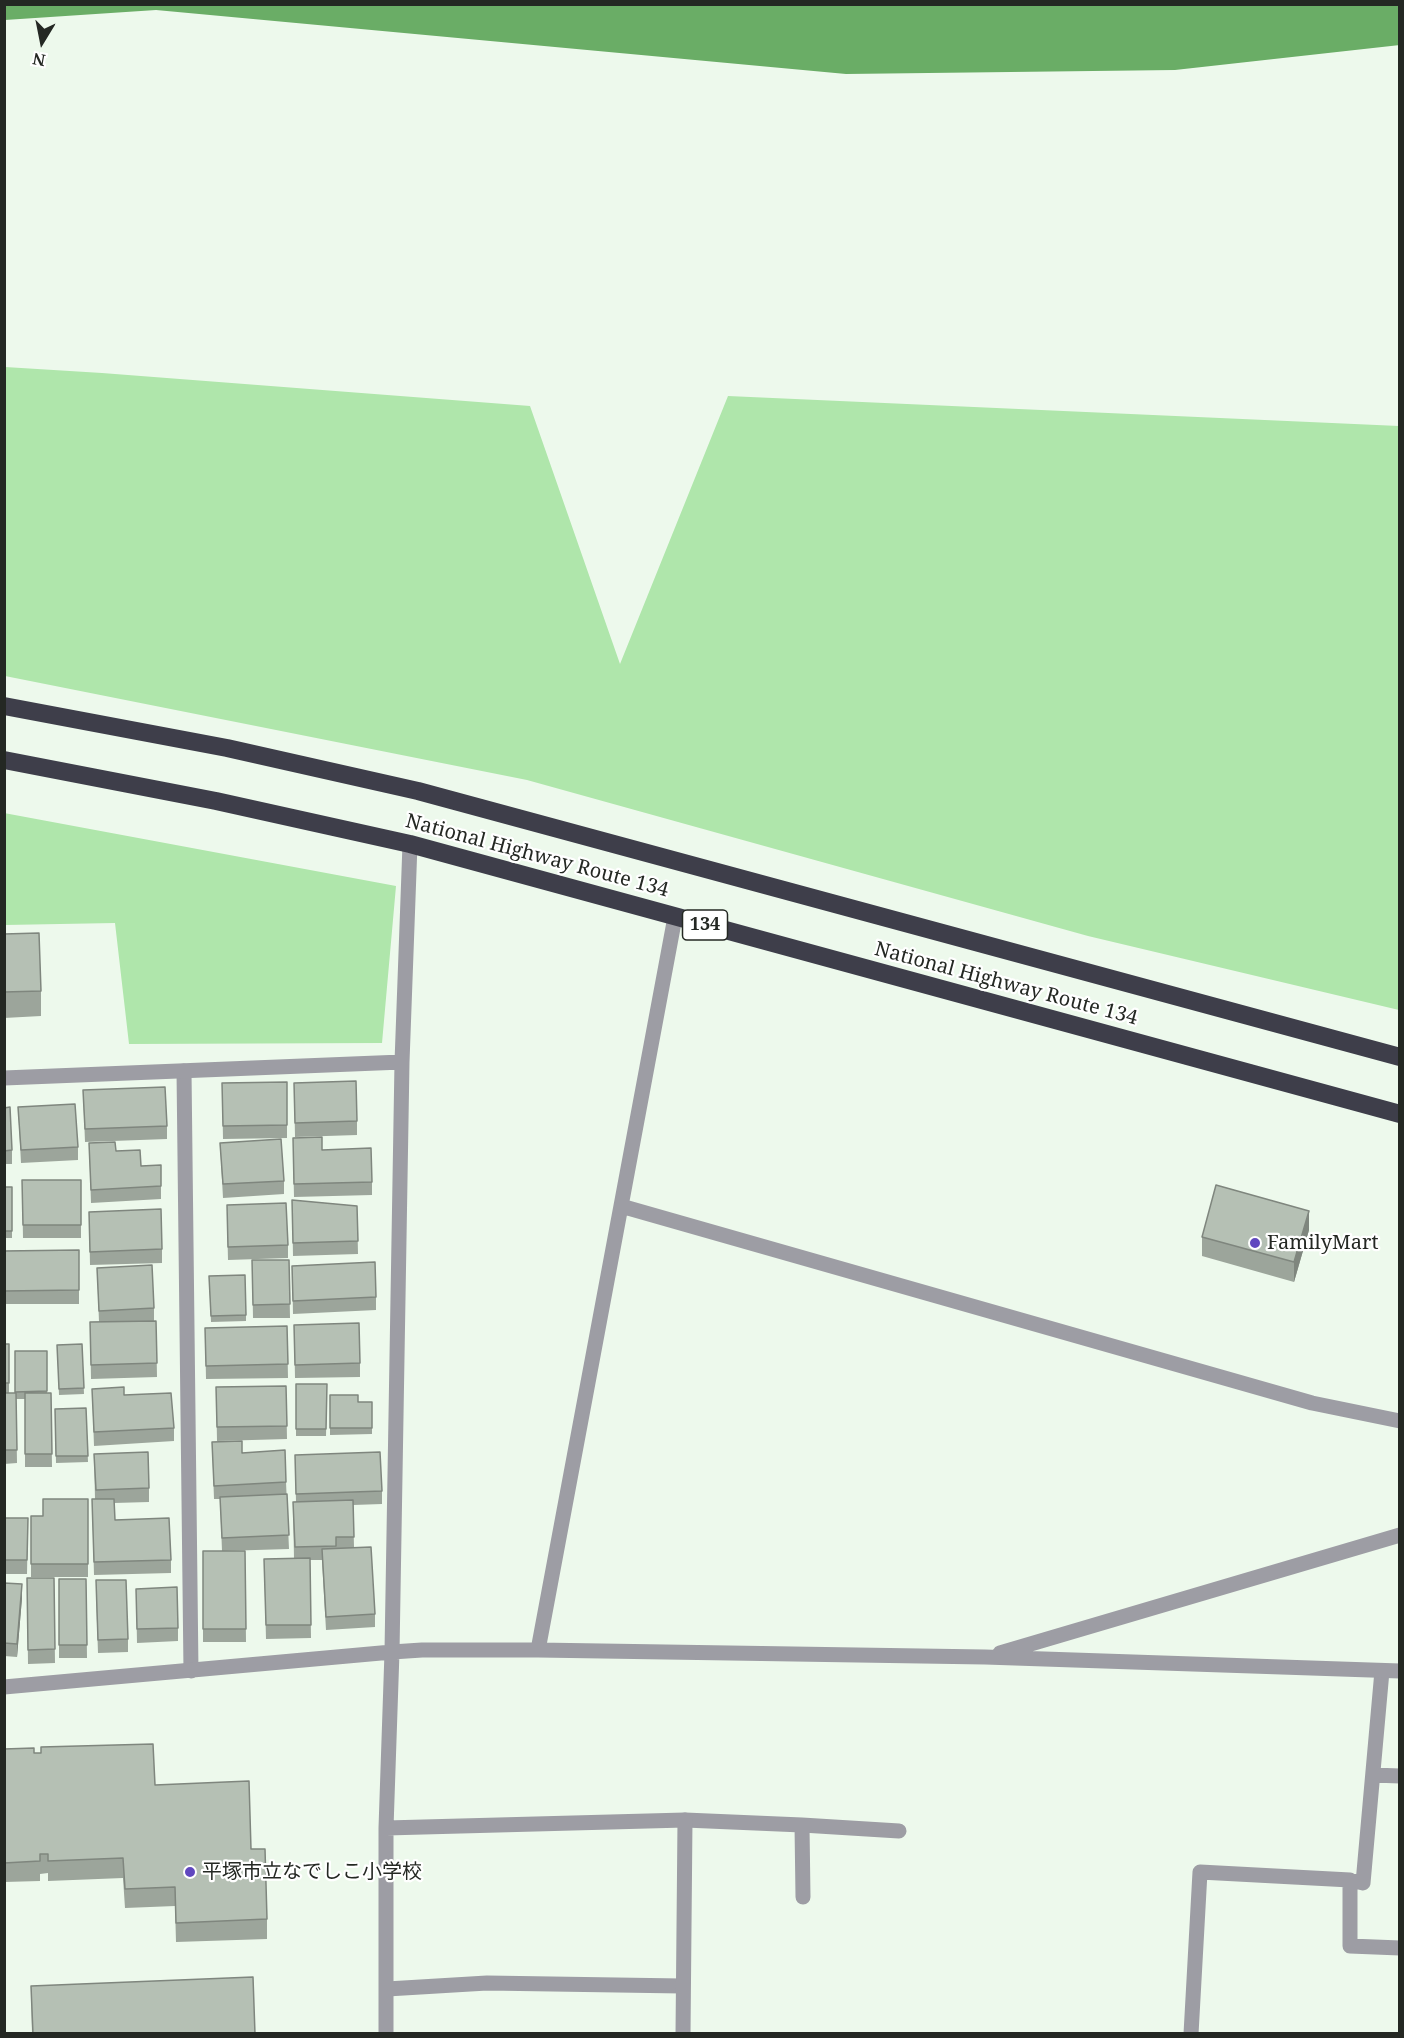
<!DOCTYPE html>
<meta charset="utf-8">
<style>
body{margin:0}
#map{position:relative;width:1404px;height:2038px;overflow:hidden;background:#edf9ec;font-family:"Noto Serif",serif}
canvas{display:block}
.frame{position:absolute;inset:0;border:6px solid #242823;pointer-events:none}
.north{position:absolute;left:12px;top:12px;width:60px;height:60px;-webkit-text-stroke:4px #fff;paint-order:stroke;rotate:190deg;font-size:16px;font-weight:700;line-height:24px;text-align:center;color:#242823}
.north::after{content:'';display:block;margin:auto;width:21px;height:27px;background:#242823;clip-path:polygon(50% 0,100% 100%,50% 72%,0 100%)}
</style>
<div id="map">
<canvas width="1404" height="2038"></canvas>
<div class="frame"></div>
<div class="north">N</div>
</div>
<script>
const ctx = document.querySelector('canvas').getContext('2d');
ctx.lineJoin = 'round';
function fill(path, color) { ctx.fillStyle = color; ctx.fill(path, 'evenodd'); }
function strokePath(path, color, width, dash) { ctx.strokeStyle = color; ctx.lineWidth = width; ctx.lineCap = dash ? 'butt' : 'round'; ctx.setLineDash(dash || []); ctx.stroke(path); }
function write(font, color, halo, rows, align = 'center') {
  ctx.font = font + ' "Noto Serif","Noto Sans JP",serif'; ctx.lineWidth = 4.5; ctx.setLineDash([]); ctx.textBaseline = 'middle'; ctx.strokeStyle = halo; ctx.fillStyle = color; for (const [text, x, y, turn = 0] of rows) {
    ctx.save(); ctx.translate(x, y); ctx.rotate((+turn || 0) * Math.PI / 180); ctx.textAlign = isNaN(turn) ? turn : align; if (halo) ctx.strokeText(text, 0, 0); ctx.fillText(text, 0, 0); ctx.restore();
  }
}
const green = new Path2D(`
 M5,367L102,373L530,406L620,664L728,396L1399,426V1010L1088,936L527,780L5,676Z
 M4,813L396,886L382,1043L129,1044L115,923L5,925Z`);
const water = new Path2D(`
 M5,4H1399L1400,45L1175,70L846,74L156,10L5,20Z`);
const lane = new Path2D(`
 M184,1071L191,1671
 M1373,1775L1400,1776
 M685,1820L802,1825L899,1831
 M802,1825L803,1897
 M1350,1880V1946L1400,1948
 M387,1989L487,1983L682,1986
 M1191,2034L1200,1872L1350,1880L1363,1883L1382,1671`);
const street = new Path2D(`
 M410,844L402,1062L392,1652L422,1650H538L985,1657L1400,1671
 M4,1078L402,1062
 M621,1206L1312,1403L1400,1421
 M538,1650L675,917
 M1000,1653L1400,1535
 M4,1687L392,1652L386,1828V2034
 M386,1828L685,1820L683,2034`);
const highway = new Path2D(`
 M4,706L227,748L418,791L1400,1057
 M4,760L216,801L410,844L1400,1114`);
const wall = new Path2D(`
 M4,934L41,991V1016L4,1018Z
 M287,1082V1138L223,1139L222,1083Z
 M294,1083L357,1121V1135L295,1137Z
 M83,1090L167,1126V1139L85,1142Z
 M18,1107L78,1147V1160L21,1163Z
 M4,1108L12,1150V1164H4Z
 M89,1143L116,1151L141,1166L161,1186V1199L91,1203Z
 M220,1143L284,1181V1194L223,1198Z
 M322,1150L372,1182V1195L294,1197L293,1151Z
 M22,1180H81V1238H23Z
 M4,1187H12V1238H4Z
 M292,1200L357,1206L358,1254L293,1256Z
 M89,1212L162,1249V1263L90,1265Z
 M227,1218L288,1245V1258L228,1260Z
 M1309,1230L1294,1282L1202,1256V1237Z
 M79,1250V1304H4V1251Z
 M252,1260H289L290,1318H253Z
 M292,1266L376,1297V1310L293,1314Z
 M97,1268L154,1308V1321H156L157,1377L91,1379L90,1322H99Z
 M209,1276L246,1315V1321L211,1322Z
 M294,1325L360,1363V1377L295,1378Z
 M287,1326L288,1378L206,1379L205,1328Z
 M4,1344H9V1393H15V1351H47V1393H51L52,1467H25V1399H16L17,1463L4,1464Z
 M82,1344L84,1394L59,1395L57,1345Z
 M296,1384H327L326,1436H296Z
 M286,1386L287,1439L217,1441L216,1387Z
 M92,1389L124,1395L174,1428V1441L94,1446Z
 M330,1395L358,1402H372V1434L330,1435Z
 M86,1408L88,1462L56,1463L55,1409Z
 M212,1442L242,1453L286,1482L289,1549L222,1551L220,1499H214Z
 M94,1454L149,1488V1502L114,1503L115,1520L171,1560V1573L94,1575L92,1499H95Z
 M295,1455L382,1491V1504L353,1505L354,1547L375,1614V1627L326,1630L322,1560H310L311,1638L266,1639L264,1559H294L293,1502H296Z
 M88,1499V1577H31V1516H43Z
 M4,1518H28L27,1574H4Z
 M203,1551H245L246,1642H203Z
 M27,1578H54L55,1663L28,1664Z
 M59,1579H86L87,1658H59Z
 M4,1583L22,1598L17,1657L4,1656Z
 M136,1589L178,1628V1641L137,1643Z
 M96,1594L128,1639V1652L98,1653Z
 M4,1749L34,1753L155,1785L251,1849L267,1919V1939L176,1942L175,1906L125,1908L123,1878L48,1881V1873L40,1874V1881L4,1882Z
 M31,1986L255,2034H32Z`);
const shadedWall = new Path2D(`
 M1309,1211V1230L1294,1282V1262Z
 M22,1584V1598L17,1657V1644Z`);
const building = new Path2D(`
 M39,933L41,991L4,992V934Z
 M356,1081L357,1121L295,1123L294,1083Z
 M287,1082V1125L223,1126L222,1083Z
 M165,1087L167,1126L85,1129L83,1090Z
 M75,1104L78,1147L21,1150L18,1107Z
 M10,1107L12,1150L4,1151V1108Z
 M322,1137V1150L371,1148L372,1182L294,1184L293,1138Z
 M281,1139L284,1181L223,1184L220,1143Z
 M115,1142L116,1151L140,1150L141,1166L161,1165V1186L91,1190L89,1143Z
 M22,1180H81V1225H23Z
 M1216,1185L1309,1211L1294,1262L1202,1237Z
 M4,1187H12V1231H4Z
 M292,1200L357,1206L358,1241L293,1243Z
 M286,1203L288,1245L228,1247L227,1205Z
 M161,1209L162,1249L90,1252L89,1212Z
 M79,1250V1290L4,1291V1251Z
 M252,1260H289L290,1304L253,1305Z
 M375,1262L376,1297L293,1301L292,1266Z
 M152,1265L154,1308L99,1311L97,1268Z
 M245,1275L246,1315L211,1316L209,1276Z
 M156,1321L157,1363L91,1365L90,1322Z
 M359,1323L360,1363L295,1365L294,1325Z
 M287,1326L288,1364L206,1366L205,1328Z
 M4,1344H9V1383H4Z
 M82,1344L84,1388L59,1389L57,1345Z
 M15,1351H47V1391L15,1392Z
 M296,1384H327L326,1429H296Z
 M286,1386L287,1426L217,1427L216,1387Z
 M124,1387V1395L171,1393L174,1428L94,1432L92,1389Z
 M4,1393H16L17,1450H4Z
 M25,1393H51L52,1454H25Z
 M330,1395H358V1402H372V1428H330Z
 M86,1408L88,1456H56L55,1409Z
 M242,1441V1453L285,1450L286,1482L214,1486L212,1442Z
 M148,1452L149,1488L96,1490L94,1454Z
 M380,1452L382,1491L296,1494L295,1455Z
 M287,1494L289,1535L222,1538L220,1497Z
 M43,1499H88V1564H31V1516H43Z
 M92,1499H114L115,1520L169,1518L171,1560L94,1562Z
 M353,1500L354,1537H336V1546L295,1547L293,1502Z
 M4,1518H28L27,1560H4Z
 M371,1547L375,1614L326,1617L322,1549Z
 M203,1551H245L246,1629H203Z
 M310,1558L311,1625H266L264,1559Z
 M27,1578H54L55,1649L28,1650Z
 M59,1579H86L87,1645H59Z
 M96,1580H126L128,1639L98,1640Z
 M4,1583L22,1584L17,1644L4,1643Z
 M177,1587L178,1628L137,1629L136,1589Z
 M153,1744L155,1785L249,1781L251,1849H265L267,1919L176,1923L175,1887L125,1889L123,1858L48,1861V1854H40V1861L4,1863V1749L34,1748V1753H41V1747Z
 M253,1977L255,2034H33L31,1986Z`);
const markers = [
 [1255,1243,6,"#6047bf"],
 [190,1872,6,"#6047bf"]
];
const shields = [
 [705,925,45]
];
const shieldNames = [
 ["134",705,925]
];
const streetNames = [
 ["National Highway Route 134",537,856,15],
 ["National Highway Route 134",1006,984,15]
];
const poiNames = [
 ["FamilyMart",1267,1243],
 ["平塚市立なでしこ小学校",202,1872]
];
fill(green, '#afe6ab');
fill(water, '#6aad66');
strokePath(lane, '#9d9da4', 15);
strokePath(street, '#9d9da4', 15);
strokePath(highway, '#3e3e4a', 18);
fill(wall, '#9ca59b');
fill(shadedWall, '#7f867e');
fill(building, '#b5c0b4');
strokePath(building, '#7f867e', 1.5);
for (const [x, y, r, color] of markers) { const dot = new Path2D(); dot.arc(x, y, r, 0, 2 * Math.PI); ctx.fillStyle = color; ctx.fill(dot); strokePath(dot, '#fff', 2); }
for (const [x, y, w] of shields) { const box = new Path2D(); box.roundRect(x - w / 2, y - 15, w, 30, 4.5); ctx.fillStyle = '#fff'; ctx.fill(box); strokePath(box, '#242823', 1.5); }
write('bold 18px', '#242823', null, shieldNames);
write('20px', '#242823', '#fff', streetNames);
write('20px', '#242823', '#fff', poiNames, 'left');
</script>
